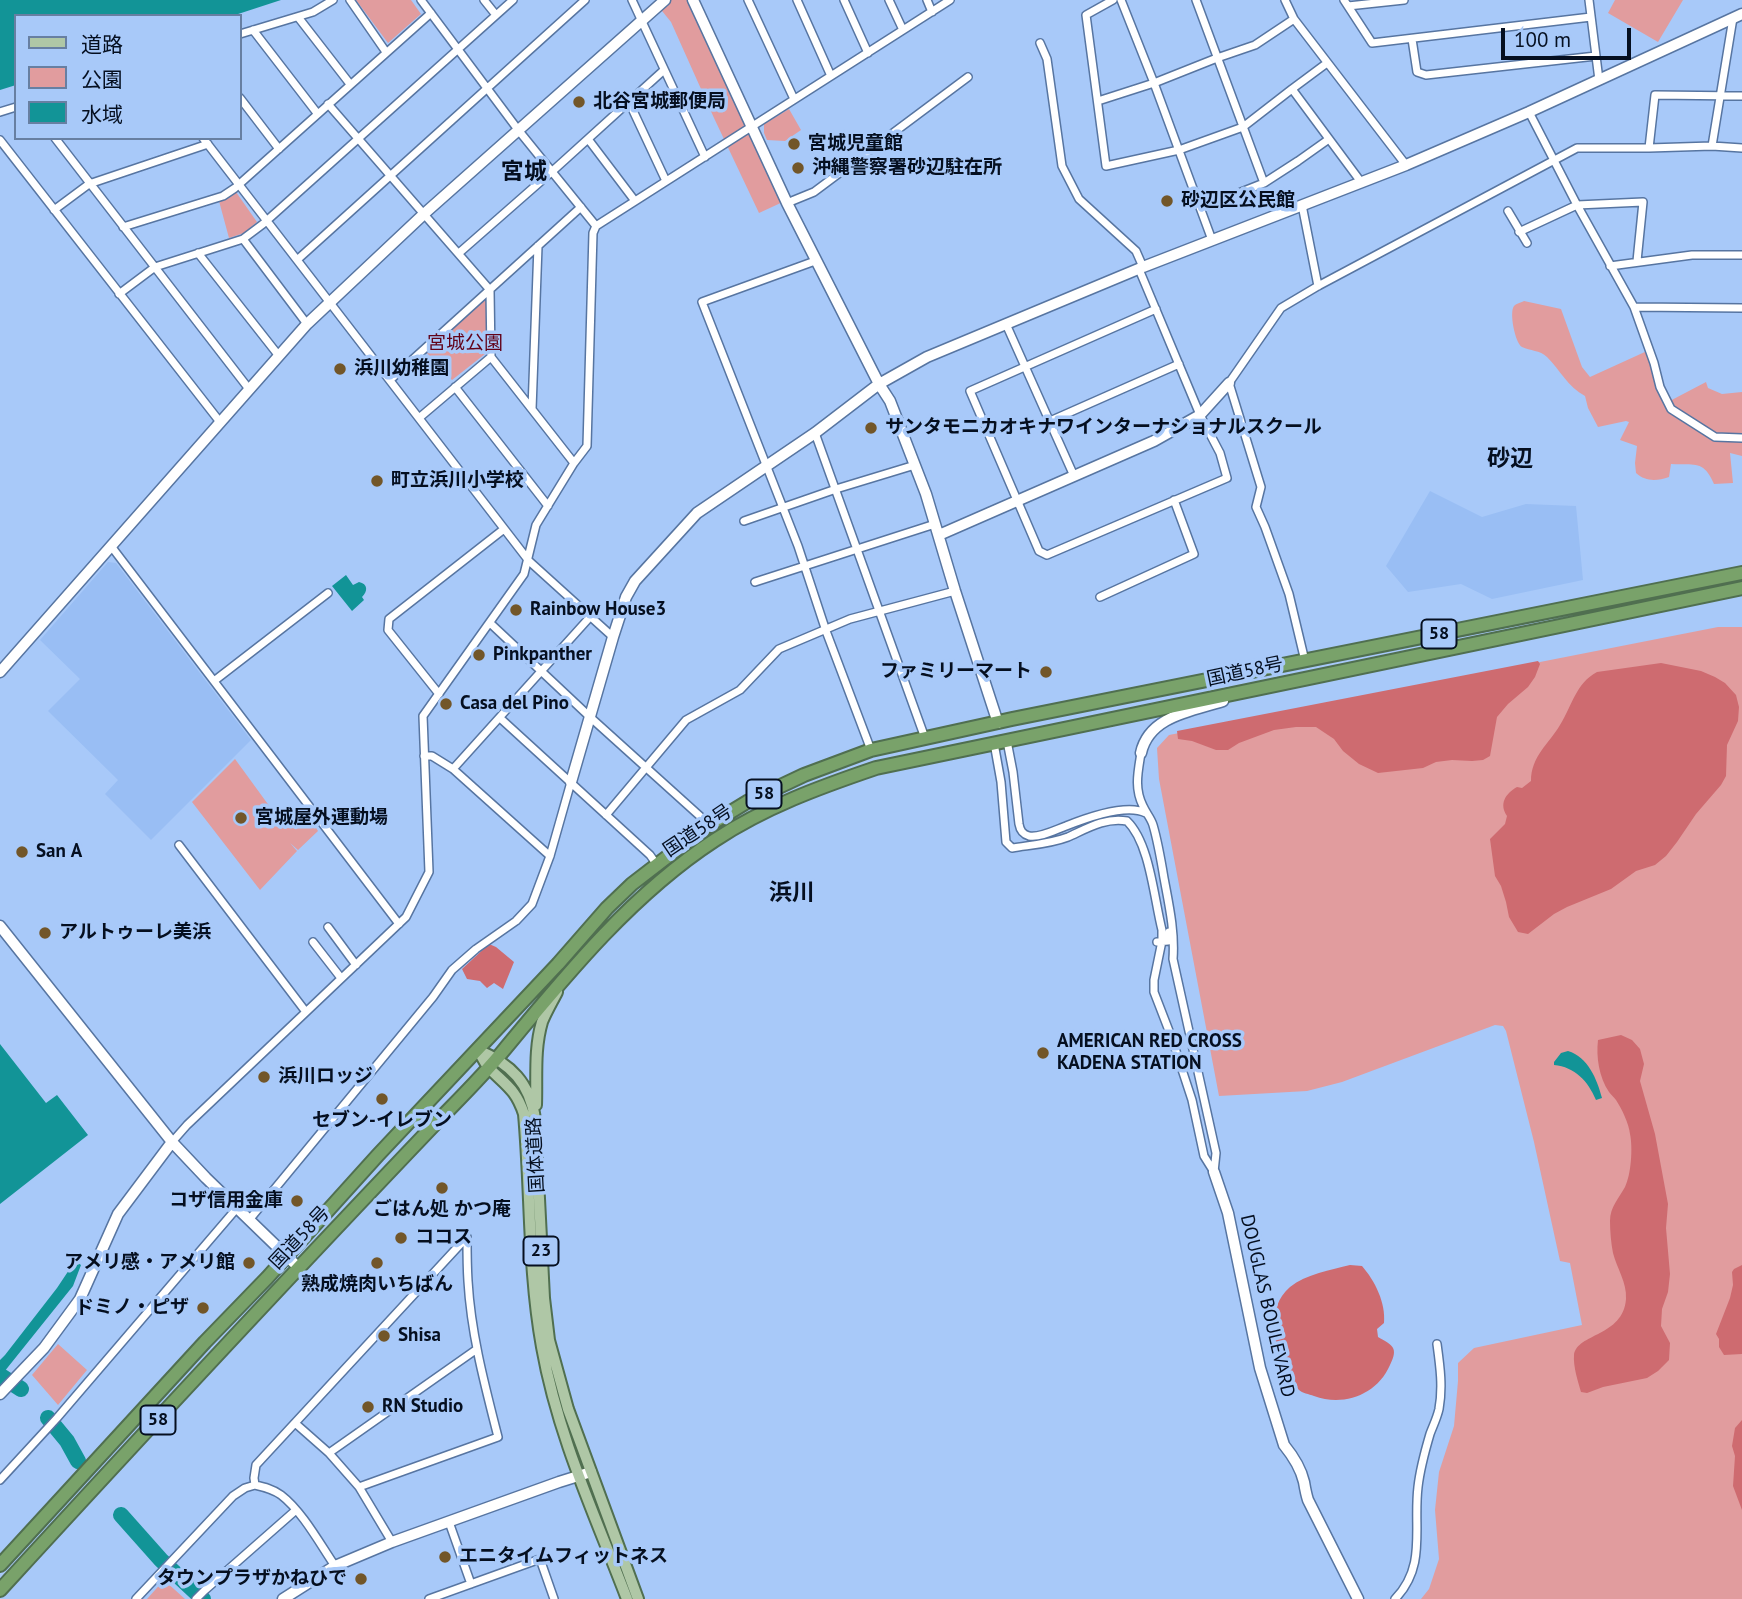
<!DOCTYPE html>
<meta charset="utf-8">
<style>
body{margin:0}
#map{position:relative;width:1742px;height:1599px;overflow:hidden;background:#a8c9f9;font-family:"PT Sans","Noto Sans JP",sans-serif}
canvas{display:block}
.legend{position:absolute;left:14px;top:14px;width:228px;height:126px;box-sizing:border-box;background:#a8c9f9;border:2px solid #677fa2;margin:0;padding:9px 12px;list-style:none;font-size:21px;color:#050f20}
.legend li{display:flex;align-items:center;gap:14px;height:35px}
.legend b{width:35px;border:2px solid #677fa2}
.scale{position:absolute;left:1501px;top:28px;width:130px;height:32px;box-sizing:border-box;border:4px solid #050f20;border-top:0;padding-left:9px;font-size:21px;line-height:24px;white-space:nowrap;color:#050f20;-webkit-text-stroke:5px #a8c9f9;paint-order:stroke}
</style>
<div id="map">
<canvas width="1742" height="1599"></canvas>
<ul class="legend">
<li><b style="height:9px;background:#afc7a6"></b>道路</li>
<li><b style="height:19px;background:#e19c9e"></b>公園</li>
<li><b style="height:19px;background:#129497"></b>水域</li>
</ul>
<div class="scale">100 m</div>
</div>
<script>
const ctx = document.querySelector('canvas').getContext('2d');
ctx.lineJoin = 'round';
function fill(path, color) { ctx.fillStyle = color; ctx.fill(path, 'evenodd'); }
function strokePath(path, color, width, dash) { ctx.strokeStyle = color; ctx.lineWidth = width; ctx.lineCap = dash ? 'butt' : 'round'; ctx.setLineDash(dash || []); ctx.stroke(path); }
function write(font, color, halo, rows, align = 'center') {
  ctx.font = font + ' "PT Sans","Noto Sans JP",sans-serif'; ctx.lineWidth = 7; ctx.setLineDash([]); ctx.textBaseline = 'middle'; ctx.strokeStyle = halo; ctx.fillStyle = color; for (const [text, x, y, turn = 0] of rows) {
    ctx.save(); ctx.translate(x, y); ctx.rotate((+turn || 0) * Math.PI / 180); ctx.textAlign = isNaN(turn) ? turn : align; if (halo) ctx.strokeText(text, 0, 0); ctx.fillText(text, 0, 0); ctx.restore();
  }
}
const built = new Path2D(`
 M1430,491L1482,517L1526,504L1576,506L1583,580L1492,599L1461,584L1408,592L1386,566Z
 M108,562L116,563L251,740L151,840L105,794L118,780L48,711L80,679L40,640Z`);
const green = new Path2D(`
 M356,0H411L421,14L388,43Z
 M655,0H693L785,201L759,213L714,118L671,22L658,6Z
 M1615,0H1683L1658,42L1608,13Z
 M789,109L801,130L785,141L767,140L764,133V124Z
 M236,192L257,222L244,233L229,238L219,201L229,198Z
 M483,300L487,302L485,354L452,380L426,352Z
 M1524,301L1561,309L1582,367L1590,377L1647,351L1666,403L1706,382L1708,388L1722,394L1742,392V456L1730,453L1733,483L1714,484C1704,460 1695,465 1671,464L1669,477C1657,481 1646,482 1636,473L1635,463L1637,446L1620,440L1629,422L1626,421L1598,427L1588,408L1585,396C1568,387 1560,370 1547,357C1540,350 1530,351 1522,347C1515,343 1509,312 1514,306C1517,303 1520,303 1524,301Z
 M1718,627H1742V1599H1421L1429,1589L1439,1559L1435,1510L1439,1472L1454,1426L1458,1381V1363L1474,1348L1582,1325L1570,1263L1560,1261L1534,1142L1506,1031L1503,1026L1495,1025L1342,1082L1307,1091L1219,1096L1159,779L1157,748L1169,735Z
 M235,759L278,818L289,808L303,826L311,820L318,831L298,850L290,843L297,851L260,890L192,802Z
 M58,1344L87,1370L58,1405L32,1375Z
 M164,1580L185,1599H147Z`);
const forest = new Path2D(`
 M1538,661L1540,664L1535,677L1528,687L1508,704L1497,717L1490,756L1483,760L1472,761L1452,760L1436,762L1423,768L1378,773L1359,764L1343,751L1334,739L1316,727H1296L1274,730L1239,743L1228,750H1216L1192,741L1178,739L1177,731Z
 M1661,663L1701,671L1715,677L1725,683L1736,695L1739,707L1738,721L1727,745L1726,776L1721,785L1696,814L1677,842L1666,856L1655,865L1636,871L1611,889L1567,907L1554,914L1528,934L1518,932L1509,917L1506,902L1501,886L1495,876L1490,839L1505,824L1507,816C1499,804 1505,794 1517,787L1522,788L1531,781C1531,756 1549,744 1560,725C1572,706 1576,683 1597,672Z
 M489,944L496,947L514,962L503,989L494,983L487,988L480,981L467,979L462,969Z
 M1621,1035L1632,1040L1640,1049L1644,1064L1640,1081L1655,1134L1668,1204L1666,1228L1670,1274L1668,1292L1662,1309L1661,1326L1670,1343L1669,1360L1658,1371L1647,1378L1603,1387L1587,1393L1581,1392C1578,1382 1573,1366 1574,1355C1577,1333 1623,1337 1626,1299C1627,1282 1617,1269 1613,1253C1611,1243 1610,1231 1610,1221C1610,1207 1619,1198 1625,1187C1631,1175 1633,1148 1630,1134C1629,1124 1622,1109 1616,1100C1614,1097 1611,1095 1609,1092C1599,1077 1596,1057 1598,1040Z
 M1350,1265L1362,1266C1375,1281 1386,1303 1384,1323L1377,1329L1378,1337C1392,1345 1399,1347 1390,1365C1377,1395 1343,1407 1314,1396C1309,1394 1302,1393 1299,1390C1294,1385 1290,1377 1287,1372C1274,1347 1265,1308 1290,1287C1306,1274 1331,1270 1350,1265Z
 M1742,1265V1354L1724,1355L1719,1347V1339L1716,1334L1730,1298L1733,1285L1732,1272L1734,1269Z
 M1742,1420V1510L1733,1486L1735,1456L1732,1446L1735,1428Z`);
const water = new Path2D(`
 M0,0H281L232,16H16V85L0,90Z
 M346,575L353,585L359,582C368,584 368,591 362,597L364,600L352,611L332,586Z
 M0,1044L46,1103L57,1095L88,1135L0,1204Z
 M1568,1051C1588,1057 1597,1079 1602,1098L1596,1100C1588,1081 1575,1067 1554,1065V1062L1561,1053Z
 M75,1261L81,1265L73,1286L0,1377V1360L5,1355L57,1288Z`);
const river = new Path2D(`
 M1,1376L21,1389
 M48,1418L67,1441L78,1461
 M121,1515L161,1560L203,1599`);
const street = new Path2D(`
 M350,0L386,52
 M421,0L519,131L596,226
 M484,0L496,15
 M632,0L705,157
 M748,0L794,99
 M797,0L831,76
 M844,0L868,53
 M889,0L903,30
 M927,0L932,12
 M1113,0L1086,15L1106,166L1179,150L1243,127L1292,89
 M1121,0L1154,83L1212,240
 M1196,0L1264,183
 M1285,0L1294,19L1406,165
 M1344,0L1372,43L1591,17
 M1589,0L1599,80
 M1348,6L1404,0
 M298,17L350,84
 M253,30L317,113
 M240,34L313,12L333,0
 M1412,39L1417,72L1426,75L1596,56
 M1040,43L1047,59L1062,166L1079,199L1136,251L1143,267
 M1327,63L1292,89L1361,182
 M240,98L279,149
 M1098,101L1154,83L1217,58L1255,45L1294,19
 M629,102L666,181
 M328,104L490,290L491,357L574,463
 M0,112L16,107
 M1529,112L1577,205L1634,307L1654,363L1660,387L1671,409L1715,437L1742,438
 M55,138L249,389
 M203,138L529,561L613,637
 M588,139L635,201
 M0,140L220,422
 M1712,146L1733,18
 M1649,148L1655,95L1742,96
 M787,203L814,192L968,77
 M1302,205L1318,286
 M1201,208L1264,183L1298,161L1329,139
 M54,210L89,184L208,144
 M1508,211L1527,243
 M123,227L223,196L235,188L431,13
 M1519,232L1577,205L1643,202L1637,261
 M243,239L307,324
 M198,253L279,356
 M459,253L557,167L664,70
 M297,260L585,0
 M815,261L702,302L798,546L826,631L871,750
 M1610,266L1692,255H1742
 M1139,269L1141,274L1198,410L1200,415L1220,453L1227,478L1047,555L1039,551L970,391L1156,309
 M119,294L155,267L243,239L263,224L513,0
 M1634,307L1742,308
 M1006,324L1074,476
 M390,380L581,207
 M455,387L548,506
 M532,409L538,246
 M419,418L491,357
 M1050,421L1179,364
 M815,433L925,738
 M744,521L836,489L915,465
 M111,546L399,924
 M755,582L935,524
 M1100,597L1194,554L1174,500
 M490,623L590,717L702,818L706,827
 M1305,661L1289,594L1265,527L1256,507L1261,487L1229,383L1281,308L1318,286L1577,148H1649L1712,146L1742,148
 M214,681L328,593
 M439,694L388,630L389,619L504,529
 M500,718L650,855L657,865
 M1007,741L1013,772L1019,824C1020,830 1022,834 1029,836C1040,838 1055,830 1066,826C1086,818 1126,803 1146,813
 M994,743L1001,782L1006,842L1012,848C1030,845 1050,844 1068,837C1086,829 1105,817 1127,821C1150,843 1154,899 1162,930V941L1154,980V992L1171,1036L1192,1100L1204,1156L1214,1172
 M1141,753C1138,772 1134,788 1143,806C1146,813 1151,818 1153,825C1158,842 1161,860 1164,878C1169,905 1175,931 1173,959L1216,1153L1214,1172
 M424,756H432L453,769
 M606,815L686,720L740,690L779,649L850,619L955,591
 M179,845L306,1012
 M550,856L453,769L590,617
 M328,927L356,965
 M313,942L341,978
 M1157,942L1168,941L1169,932
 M172,1142L187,1125L406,917L429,872L423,716L524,574L536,525L574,463L587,446L593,233L596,226L950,0
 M249,1220L433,997L452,970L476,949L516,921L532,904L550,856L571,782
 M295,1423L329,1453L359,1487L392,1542
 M329,1453L477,1349
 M0,1480L57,1418L237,1208
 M255,1485C264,1487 273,1489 281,1495C302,1511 320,1544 335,1566
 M449,1522L471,1584
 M136,1599L233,1496L245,1488L255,1485L254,1478L256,1465L467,1237C467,1252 467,1266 468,1281C471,1334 485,1386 498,1437L359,1487
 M196,1599L205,1590L296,1510
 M429,1599L540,1559L554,1599
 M1395,1599C1427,1566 1413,1528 1418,1487C1420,1469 1425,1451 1430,1434C1433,1426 1437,1418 1439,1409C1443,1387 1440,1366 1437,1344`);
const secondary = new Path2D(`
 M693,0L787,203L879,384L890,401L926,494L955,591L998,723
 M939,535L1154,441L1200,415L1229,383
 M0,672L307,324L425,213L665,0
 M1141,753C1149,716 1192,711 1223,701
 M571,782L613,637L626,597L635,581L697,513L815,433L879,384L927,357L1143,267L1406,165L1529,112L1742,14
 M0,926L172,1142L206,1178L299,1268
 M1214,1172L1228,1213L1260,1368L1284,1445C1293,1456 1301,1469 1304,1482C1305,1488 1306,1494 1308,1500L1358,1599
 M0,1394L44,1348L80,1299L118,1214L172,1142
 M283,1599L335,1566L392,1542L559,1482L591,1472`);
const primary = new Path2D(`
 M478,1050C511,1064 530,1083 535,1119L544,1298L549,1340L568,1409L638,1599
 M478,1050C482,1056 485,1064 490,1069C507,1086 516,1090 524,1114C531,1192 528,1270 542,1347C558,1437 595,1515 627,1599
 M536,1105C537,1077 534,1049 542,1022C546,1012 552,1002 557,992`);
const highway = new Path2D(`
 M0,1565L205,1342L267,1278L378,1155L558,964L607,908L632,884L706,827L747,802L804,775L871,750L1012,719L1742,573
 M0,1590C143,1434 287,1279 433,1126C457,1101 482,1077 504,1050C566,975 632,894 715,840C765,807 820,787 876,768L1742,588`);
const markers = [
 [579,102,7,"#725629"],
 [794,144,7,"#725629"],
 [798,168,7,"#725629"],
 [1167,201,7,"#725629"],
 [340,369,7,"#725629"],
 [871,428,7,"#725629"],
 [377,481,7,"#725629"],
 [516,610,7,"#725629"],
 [479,655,7,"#725629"],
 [1046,672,7,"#725629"],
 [446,704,7,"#725629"],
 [241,818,7,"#725629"],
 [22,852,7,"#725629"],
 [45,933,7,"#725629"],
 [1043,1053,7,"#725629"],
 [264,1077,7,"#725629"],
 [382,1099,7,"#725629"],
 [442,1188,7,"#725629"],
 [297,1201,7,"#725629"],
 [401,1238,7,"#725629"],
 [249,1263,7,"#725629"],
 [377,1263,7,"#725629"],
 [203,1308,7,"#725629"],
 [384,1336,7,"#725629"],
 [368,1407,7,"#725629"],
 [445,1557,7,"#725629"],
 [361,1579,7,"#725629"]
];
const shields = [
 [1439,634,35],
 [764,794,35],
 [541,1251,35],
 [158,1420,35]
];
const shieldNames = [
 ["58",1439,634],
 ["58",764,794],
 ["23",541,1251],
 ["58",158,1420]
];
const poiNames = [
 ["北谷宮城郵便局",593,102],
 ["宮城児童館",808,144],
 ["沖縄警察署砂辺駐在所",812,168],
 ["砂辺区公民館",1181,201],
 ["浜川幼稚園",354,369],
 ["サンタモニカオキナワインターナショナルスクール",885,428],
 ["町立浜川小学校",391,481],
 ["Rainbow House3",530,610],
 ["Pinkpanther",493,655],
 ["ファミリーマート",1032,672,"right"],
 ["Casa del Pino",460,704],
 ["宮城屋外運動場",255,818],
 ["San A",36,852],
 ["アルトゥーレ美浜",59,933],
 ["AMERICAN RED CROSS",1057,1042],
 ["KADENA STATION",1057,1064],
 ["浜川ロッジ",278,1077],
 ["セブン-イレブン",382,1121,"center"],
 ["コザ信用金庫",283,1201,"right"],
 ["ごはん処 かつ庵",442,1210,"center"],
 ["ココス",415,1238],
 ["アメリ感・アメリ館",235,1263,"right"],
 ["熟成焼肉いちばん",377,1285,"center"],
 ["ドミノ・ピザ",189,1308,"right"],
 ["Shisa",398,1336],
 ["RN Studio",382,1407],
 ["エニタイムフィットネス",459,1557],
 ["タウンプラザかねひで",347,1579,"right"]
];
const parkNames = [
 ["宮城公園",465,344]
];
const streetNames = [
 ["国道58号",1245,672,-12],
 ["国道58号",698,831,-34],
 ["国体道路",536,1155,-93],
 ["国道58号",300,1238,-47],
 ["DOUGLAS BOULEVARD",1267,1306,77]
];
const quarterNames = [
 ["宮城",524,172],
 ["砂辺",1510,459],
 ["浜川",792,893]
];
fill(built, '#99bef4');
fill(green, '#e19c9e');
fill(forest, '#ce6b70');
fill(water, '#129497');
strokePath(river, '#129497', 16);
strokePath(street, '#5775a1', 10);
strokePath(secondary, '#5775a1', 13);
strokePath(primary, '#506f50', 14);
strokePath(highway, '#506f50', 16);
strokePath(street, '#fff', 7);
strokePath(secondary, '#fff', 10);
strokePath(primary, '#afc7a6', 10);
strokePath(highway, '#79a26a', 12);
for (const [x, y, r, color] of markers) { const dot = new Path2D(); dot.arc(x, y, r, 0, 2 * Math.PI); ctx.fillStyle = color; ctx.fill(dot); strokePath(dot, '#a8c9f9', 2.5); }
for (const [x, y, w] of shields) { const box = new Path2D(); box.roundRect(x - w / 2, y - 14.5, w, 29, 5); ctx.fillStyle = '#a8c9f9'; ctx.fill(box); strokePath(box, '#050f20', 2); }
write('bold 18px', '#050f20', null, shieldNames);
write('bold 19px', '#050f20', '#a8c9f9', poiNames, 'left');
write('19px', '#620219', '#a8c9f9', parkNames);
write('19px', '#050f20', '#a8c9f9', streetNames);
write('bold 23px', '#050f20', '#a8c9f9', quarterNames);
</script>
